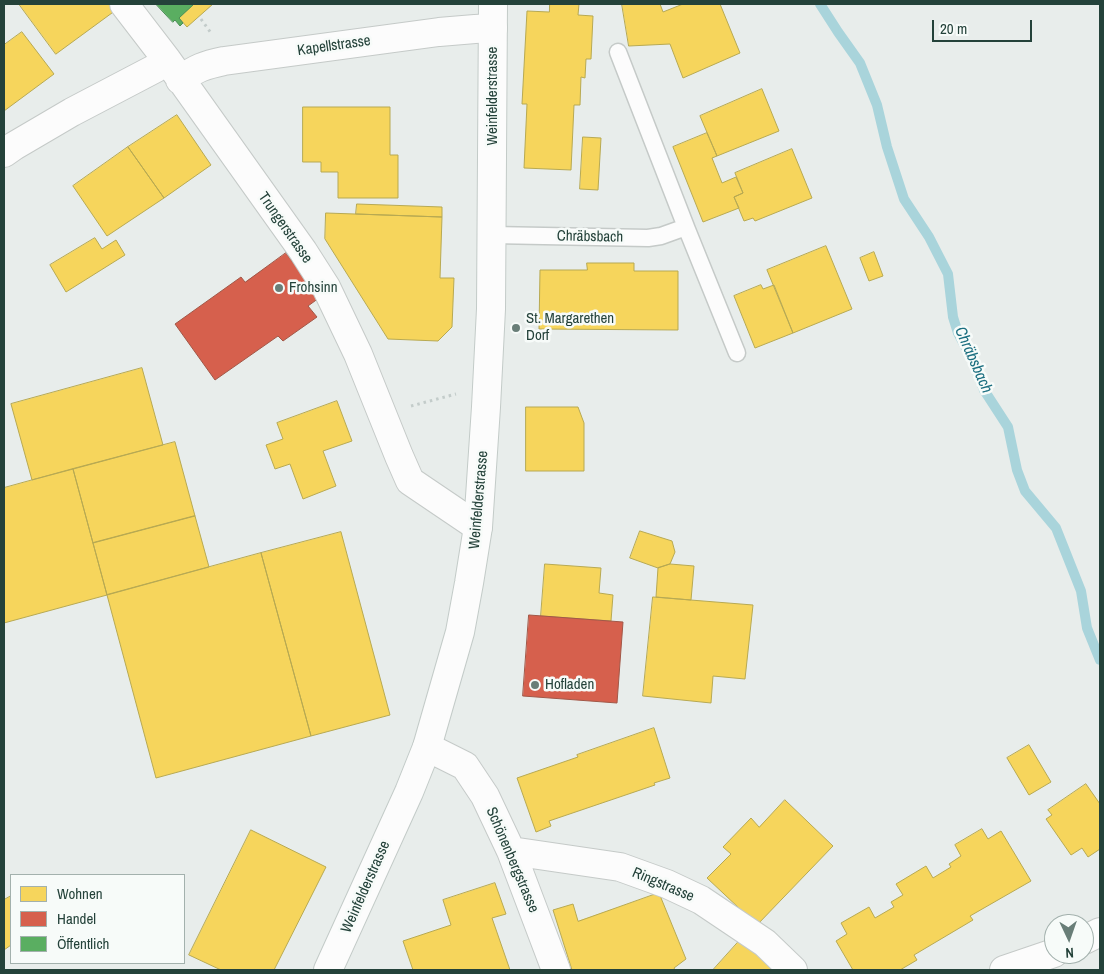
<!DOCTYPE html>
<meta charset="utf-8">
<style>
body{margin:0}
#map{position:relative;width:1104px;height:974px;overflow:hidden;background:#e8edeb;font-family:"Archivo Narrow",sans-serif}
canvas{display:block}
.frame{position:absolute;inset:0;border:5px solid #24423a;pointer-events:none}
.legend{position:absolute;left:10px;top:874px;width:175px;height:90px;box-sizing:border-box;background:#f7fbf9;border:1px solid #a3b1ad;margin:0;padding:6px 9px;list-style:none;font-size:15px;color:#24423a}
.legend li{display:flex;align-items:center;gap:10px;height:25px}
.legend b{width:25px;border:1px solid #a3b1ad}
.north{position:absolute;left:1044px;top:914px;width:50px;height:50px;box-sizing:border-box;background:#f7fbf9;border:1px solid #a3b1ad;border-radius:50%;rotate:177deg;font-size:14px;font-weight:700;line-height:20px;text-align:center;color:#24423a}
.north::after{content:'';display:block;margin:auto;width:18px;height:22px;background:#697e78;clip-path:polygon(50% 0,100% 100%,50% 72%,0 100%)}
.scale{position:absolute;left:932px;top:20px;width:100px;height:22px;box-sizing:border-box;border:2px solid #24423a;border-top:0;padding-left:6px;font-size:15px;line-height:18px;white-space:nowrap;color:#24423a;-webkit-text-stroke:4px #f7fbf9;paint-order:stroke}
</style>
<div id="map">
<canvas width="1104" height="974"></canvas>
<div class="frame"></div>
<ul class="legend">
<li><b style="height:14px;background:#f6d55c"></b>Wohnen</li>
<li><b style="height:14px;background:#d6604d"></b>Handel</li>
<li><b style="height:14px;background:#5aae61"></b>Öffentlich</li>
</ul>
<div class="north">N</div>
<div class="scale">20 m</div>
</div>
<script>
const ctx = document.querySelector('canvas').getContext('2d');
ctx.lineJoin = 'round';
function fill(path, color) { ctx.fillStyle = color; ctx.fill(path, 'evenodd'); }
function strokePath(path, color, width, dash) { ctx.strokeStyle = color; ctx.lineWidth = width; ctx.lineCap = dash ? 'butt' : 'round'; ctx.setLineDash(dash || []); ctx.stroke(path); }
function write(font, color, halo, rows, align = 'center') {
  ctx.font = font + ' "Archivo Narrow",sans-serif'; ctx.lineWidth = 5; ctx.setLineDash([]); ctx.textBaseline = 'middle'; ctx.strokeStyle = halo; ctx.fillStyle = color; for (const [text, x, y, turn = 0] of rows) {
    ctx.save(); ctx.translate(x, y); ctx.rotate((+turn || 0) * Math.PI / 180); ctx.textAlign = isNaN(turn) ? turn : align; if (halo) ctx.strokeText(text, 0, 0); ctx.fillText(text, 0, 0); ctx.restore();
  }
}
const homes = new Path2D(`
 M19,4H111L116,10L56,54Z
 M194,4H213L187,27L179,18Z
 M550,4H579L578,15L593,16L591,59H586L585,78L581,77L580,105H574L571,170L524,168L527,104H522L527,11L549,12Z
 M622,4H660L663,12L683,4H720L740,53L683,78L670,44L629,46Z
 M22,32L54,74L4,111V45Z
 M762,89L779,131L717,156L700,116Z
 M303,107H390V155H398V198H338V172H321V162H303Z
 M177,115L211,165L164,198L128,147Z
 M707,133L717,156L712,158L722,183L736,177L743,193L734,197L739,208L703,222L673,147Z
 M583,137L601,138L598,190L580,189Z
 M128,147L164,198L107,236L73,186Z
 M792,149L812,198L755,221L753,218L744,221L734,197L743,193L735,173Z
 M357,204L442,207V217L356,214Z
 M326,213L442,217L440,278H454L452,327L438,341L388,339L325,239Z
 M95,238L102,249L116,240L125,255L66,292L50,265Z
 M826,246L852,309L793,333L767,270Z
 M874,252L883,276L869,281L860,258Z
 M587,263H634V271H678V330L539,329L540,270H587Z
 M761,285L763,289L774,285L793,333L755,348L734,296Z
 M142,368L163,445L32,480L11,404Z
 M337,401L352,441L323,451L336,486L303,499L290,464L275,469L266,445L283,439L277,423Z
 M526,407H578L584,423V471H526Z
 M175,442L195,516L93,543L73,469Z
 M73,469L107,595L4,623V488Z
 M195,516L209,567L107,595L93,543Z
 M640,531L672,541L675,552L670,564L658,568L630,558Z
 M341,532L390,715L311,736L261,553Z
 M261,553L311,736L156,778L107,595Z
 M545,564L601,568L599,593L613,595L611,621L541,616Z
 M670,564L694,566L691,600L656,597L658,568Z
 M653,597L753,605L745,679L713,676L711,703L643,696Z
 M654,728L670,778L654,783L655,785L549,821L551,826L536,832L517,778L578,757L577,755Z
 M1029,745L1051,782L1029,795L1007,758Z
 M1086,784L1100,804V849L1088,857L1082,848L1071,855L1046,819L1052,815L1048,810Z
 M785,800L833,846L757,925L707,878L731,854L723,847L751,818L759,827Z
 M982,829L988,839L1001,831L1031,881L970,916L973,920L914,955L917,960L900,970H853L836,941L847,934L841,923L869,907L875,918L894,907L891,902L903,895L896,884L926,866L933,878L951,867L949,864L961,856L955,845Z
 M251,830L326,867L274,970H221L189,955Z
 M495,883L506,914L492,918L510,970H413L403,941L451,925L443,900Z
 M659,893L686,959L674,968L675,970H572L553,910L573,904L578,921Z
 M11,896V945L4,950V900Z
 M741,939L776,970H713Z`);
const shops = new Path2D(`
 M286,253L319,298L308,306L317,317L283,341L278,336L215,380L175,324L241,277L245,282Z
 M529,615L623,622L617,703L523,696Z`);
const public = new Path2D(`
 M156,4H194L179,18L183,23L180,26L175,20L173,22Z`);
const stream = new Path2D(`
 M820,4L838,32L860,63L877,105L887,147L904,199L929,237L948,274L953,317L958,333L973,361L984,390L1008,427L1017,470L1025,491L1056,528L1081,591L1087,628L1100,660`);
const path = new Path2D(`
 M201,19L211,33
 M411,406L456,394`);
const service = new Path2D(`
 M618,52L686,227
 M492,235L648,238L661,236L686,227L737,353`);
const minor = new Path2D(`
 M124,4L167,60L303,251L326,287L358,354L399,456L410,481L478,527
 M180,80C196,68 205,65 224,61L439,32L475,29L493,28
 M4,153L14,146L72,112L156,68L167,60
 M427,747L465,766L485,796L511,851L556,970
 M511,851L620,867L667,884L701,900L765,943L793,970
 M1084,940L1100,932
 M1004,970L1054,953`);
const secondary = new Path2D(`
 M328,970L409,792L427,747L460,632L469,583L478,527L486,407L491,309L493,4`);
const markers = [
 [279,288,5,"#697e78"],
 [516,328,5,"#697e78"],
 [535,685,5,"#697e78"]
];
const streetNames = [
 ["Kapellstrasse",334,46,-8],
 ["Weinfelderstrasse",493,96,-90],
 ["Trungerstrasse",285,228,55],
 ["Chräbsbach",590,237,1],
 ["Weinfelderstrasse",479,500,-85],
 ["Schönenbergstrasse",512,860,67],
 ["Ringstrasse",663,885,23],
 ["Weinfelderstrasse",366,887,-66]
];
const poiNames = [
 ["Frohsinn",289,288],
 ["St. Margarethen",526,319],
 ["Dorf",526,336],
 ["Hofladen",545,685]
];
const waterNames = [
 ["Chräbsbach",973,360,66]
];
fill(homes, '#f6d55c');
strokePath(homes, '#b7a952', 1);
fill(shops, '#d6604d');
strokePath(shops, '#a15747', 1);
fill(public, '#5aae61');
strokePath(public, '#4a8e55', 1);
strokePath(stream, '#a9d4db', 10);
strokePath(service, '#c5cac8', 19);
strokePath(minor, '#c5cac8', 30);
strokePath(secondary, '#c3cbc8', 30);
strokePath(path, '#c3ccca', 3, [2.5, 4]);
strokePath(service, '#fcfcfc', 16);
strokePath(minor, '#fcfcfc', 28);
strokePath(secondary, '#fcfcfc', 28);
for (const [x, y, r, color] of markers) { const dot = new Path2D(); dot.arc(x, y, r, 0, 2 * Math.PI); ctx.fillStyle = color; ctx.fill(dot); strokePath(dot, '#f7fbf9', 2); }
write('15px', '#24423a', '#f7fbf9', streetNames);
write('15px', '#24423a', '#f7fbf9', poiNames, 'left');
write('italic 16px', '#1c6f80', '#f7fbf9', waterNames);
</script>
